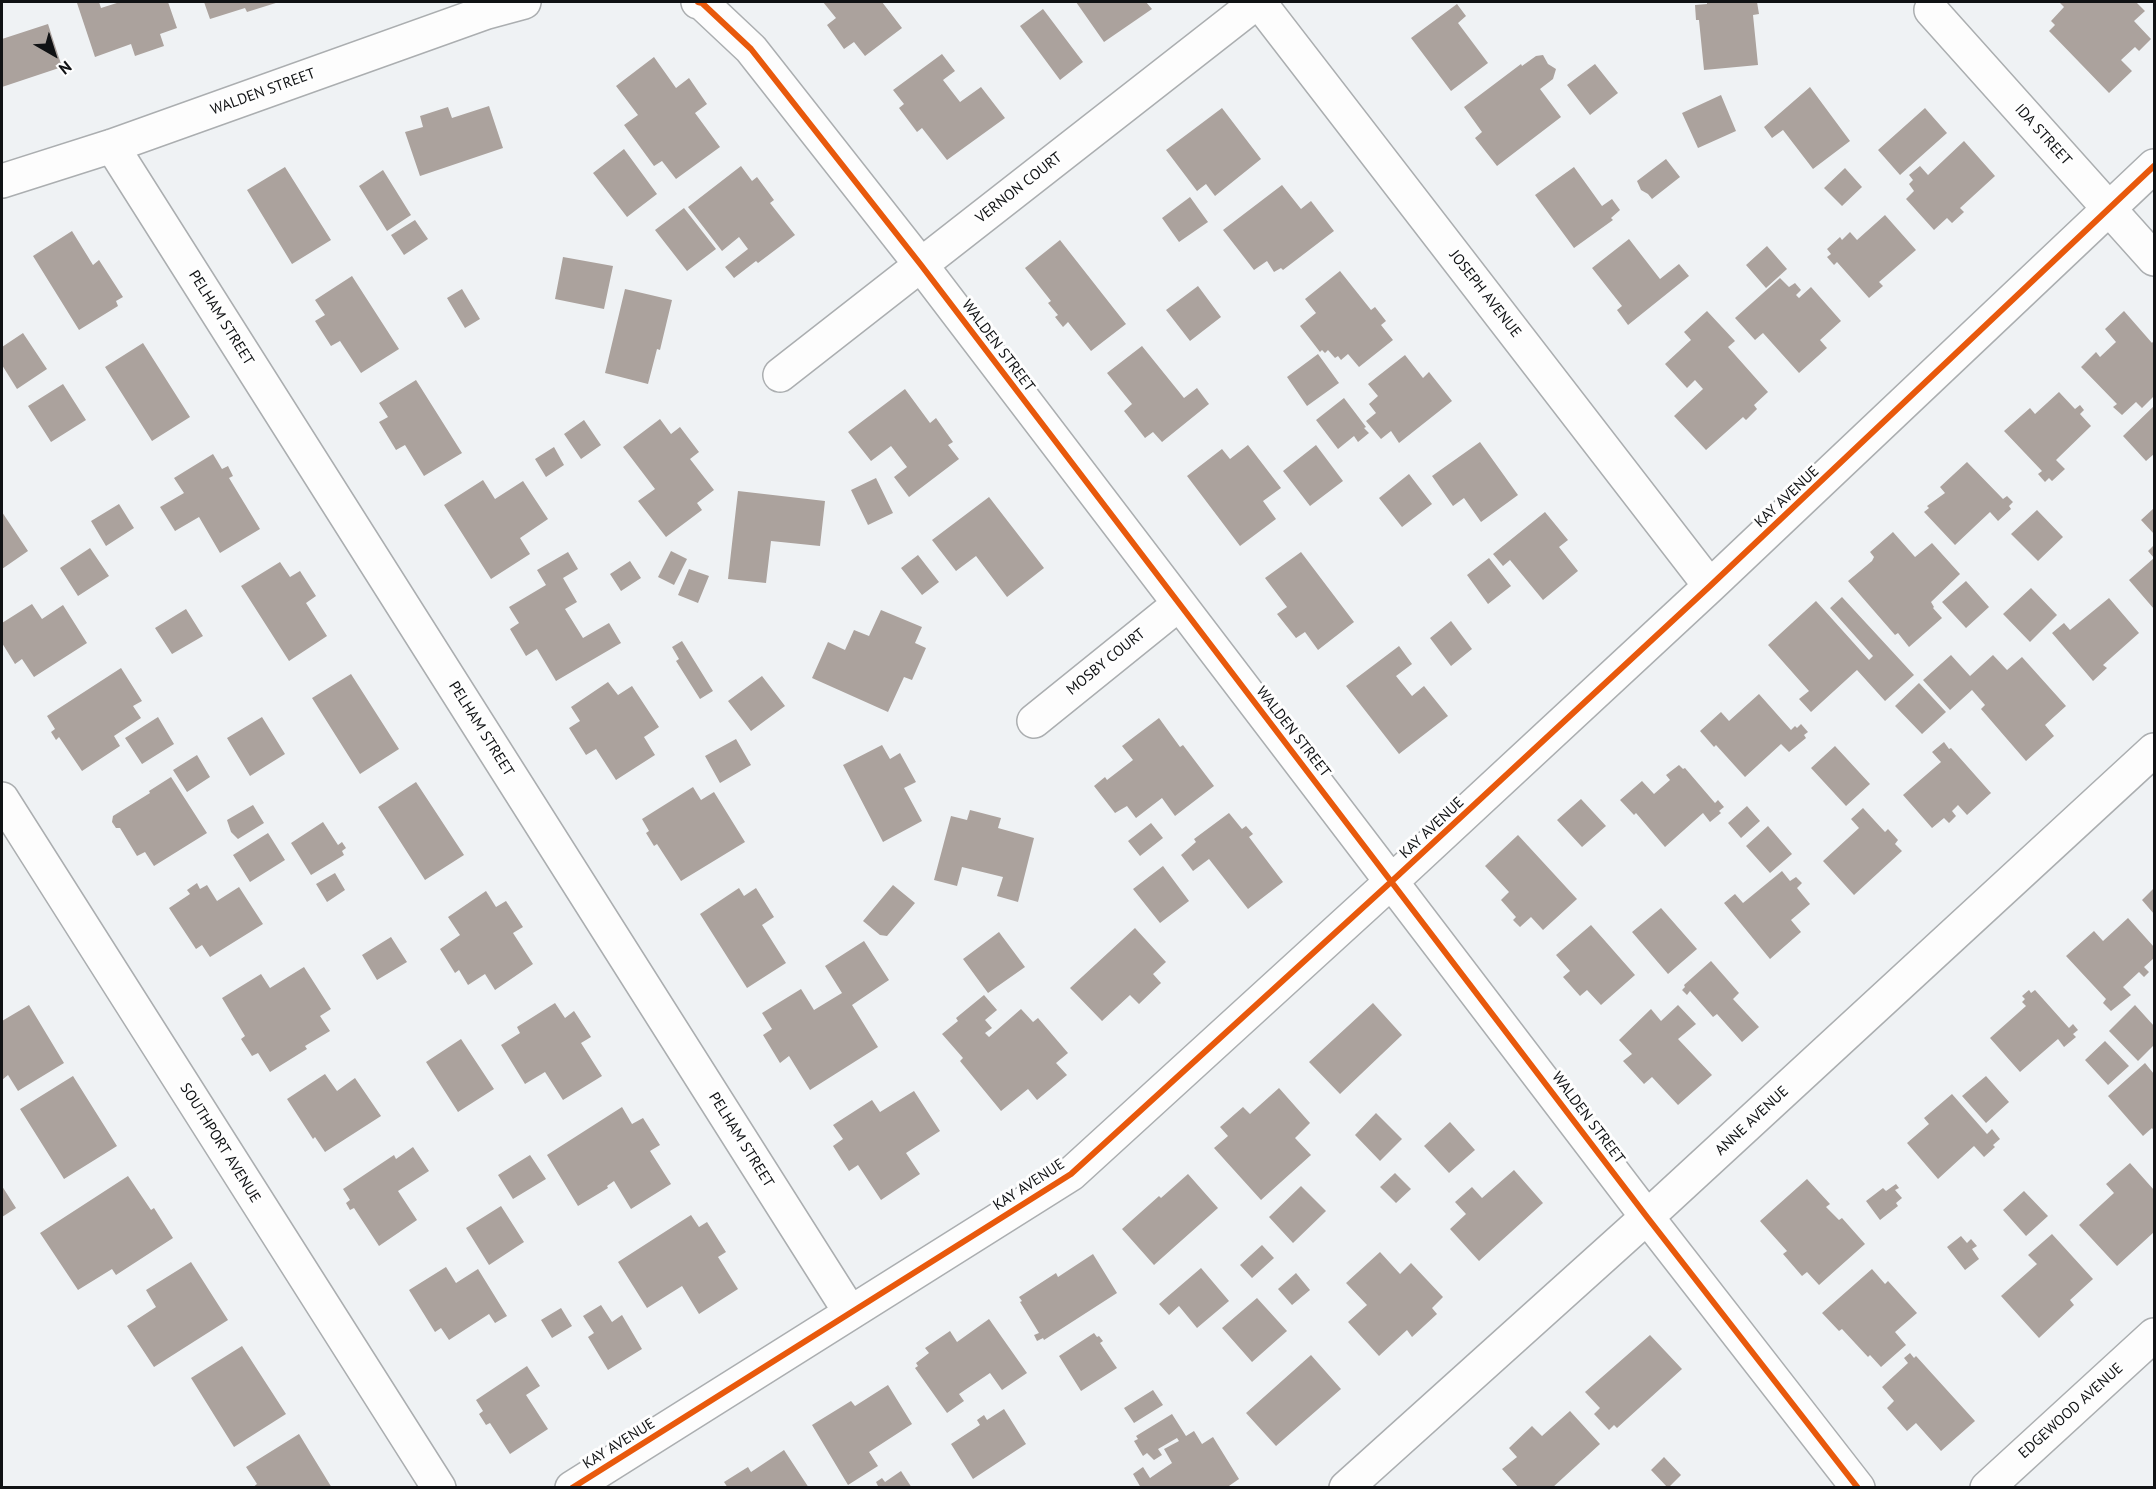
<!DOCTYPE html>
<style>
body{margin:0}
#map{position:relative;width:2156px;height:1489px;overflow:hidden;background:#eff2f4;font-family:"PT Sans",sans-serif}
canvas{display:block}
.frame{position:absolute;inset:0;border:3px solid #101214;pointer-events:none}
.north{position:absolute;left:24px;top:24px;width:60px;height:60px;-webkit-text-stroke:4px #fefefe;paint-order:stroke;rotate:141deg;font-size:16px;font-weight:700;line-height:24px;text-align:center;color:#101214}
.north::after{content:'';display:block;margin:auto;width:21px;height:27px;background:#101214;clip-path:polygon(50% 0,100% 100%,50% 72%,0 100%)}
</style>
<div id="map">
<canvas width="2156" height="1489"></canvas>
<div class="frame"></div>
<div class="north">N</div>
</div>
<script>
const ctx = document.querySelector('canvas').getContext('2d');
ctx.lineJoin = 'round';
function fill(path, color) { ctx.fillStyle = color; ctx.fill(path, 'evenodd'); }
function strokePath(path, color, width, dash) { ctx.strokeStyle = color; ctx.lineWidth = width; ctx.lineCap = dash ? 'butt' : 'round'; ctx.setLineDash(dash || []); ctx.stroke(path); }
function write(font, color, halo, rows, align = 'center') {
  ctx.font = font + ' "PT Sans",sans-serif'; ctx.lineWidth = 6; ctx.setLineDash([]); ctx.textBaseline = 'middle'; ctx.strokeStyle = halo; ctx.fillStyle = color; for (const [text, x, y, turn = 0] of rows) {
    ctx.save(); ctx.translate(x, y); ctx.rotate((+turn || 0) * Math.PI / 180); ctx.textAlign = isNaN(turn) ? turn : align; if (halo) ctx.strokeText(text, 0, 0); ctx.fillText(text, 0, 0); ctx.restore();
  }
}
const building = new Path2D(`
 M80,2H99L101,8L120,2H168L177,28L160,34L164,46L135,56L131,44L95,57L77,3Z
 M204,2H279L247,12L245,8L210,19Z
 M823,2H882L902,28L865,56L854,42L844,49L827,25L836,18Z
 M1076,2H1146L1152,9L1104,42Z
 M1707,2H1757L1759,14L1753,15L1758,65L1704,70L1699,20H1696L1695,5L1707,4Z
 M2062,2H2136L2145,11L2134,21L2151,39L2139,51L2135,47L2121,60L2132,71L2109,93L2049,31L2055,25L2051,21L2064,7L2060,3Z
 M1457,4L1466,16L1458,23L1488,63L1451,91L1411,38Z
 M1043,9L1083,62L1060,80L1020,26Z
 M48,24L62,67L2,87V39Z
 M942,54L955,71L943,80L960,102L981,87L1005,118L947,160L922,128L917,132L899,108L904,104L893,90Z
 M1543,55L1548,64L1556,69L1553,79L1540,89L1561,117L1497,166L1475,138L1482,132L1464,107L1521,64L1522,66L1536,56Z
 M654,57L676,88L689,78L707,104L695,113L720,147L676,179L662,161L654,166L624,125L638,115L616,86Z
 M1595,64L1618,93L1590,115L1567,85Z
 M1810,87L1850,141L1813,169L1783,130L1772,138L1764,127Z
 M1721,95L1736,131L1698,148L1682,113Z
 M489,106L503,148L420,176L405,132L423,127L420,116L448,107L452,118Z
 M1222,108L1261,159L1215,196L1206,184L1197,191L1166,150Z
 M1925,108L1947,133L1900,175L1878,150Z
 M1964,141L1995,176L1960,208L1964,212L1952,223L1947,218L1934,230L1906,199L1914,191L1909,184L1913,180L1909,175L1920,166L1928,175Z
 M624,149L657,194L627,217L593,173Z
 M1666,159L1680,177L1652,199L1648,194L1641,190L1637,181Z
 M741,166L752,181L757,177L774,200L770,203L795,235L758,263L756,261L734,278L725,267L748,249L739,237L722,251L688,207Z
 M285,167L331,240L292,264L247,190Z
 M1574,167L1602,206L1612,199L1620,210L1611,218L1613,220L1574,248L1535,195Z
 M1845,168L1862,187L1842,206L1824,188Z
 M383,170L411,215L387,231L359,186Z
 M1282,185L1301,209L1311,201L1334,231L1283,270L1281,268L1274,272L1267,261L1254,270L1223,230Z
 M1190,197L1208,222L1179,242L1162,218Z
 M684,208L716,249L687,271L655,230Z
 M1885,215L1916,250L1879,282L1883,286L1869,298L1837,262L1834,265L1827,257L1831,254L1827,249L1840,237L1842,240L1850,232L1857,240Z
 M415,220L428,239L404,255L391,235Z
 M72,231L93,265L99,260L123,297L116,301L118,306L79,330L33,256Z
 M1629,239L1660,279L1679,264L1689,276L1628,325L1617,310L1622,306L1592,268Z
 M1060,240L1126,324L1091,351L1068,322L1063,327L1055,317L1058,315L1048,303L1051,301L1025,268Z
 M1767,246L1787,269L1766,288L1746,265Z
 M563,257L613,266L604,309L555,299Z
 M1340,271L1371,310L1375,307L1386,321L1381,325L1393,340L1359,367L1348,354L1341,360L1338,356L1335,358L1328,350L1325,353L1322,350L1320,352L1300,326L1316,313L1305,299Z
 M352,276L399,349L361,373L340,341L331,346L315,321L325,315L315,300Z
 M1780,278L1789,287L1795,283L1801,290L1796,295L1799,298L1811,287L1841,321L1820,340L1827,348L1799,373L1763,333L1755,340L1735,318Z
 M1198,286L1221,317L1190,341L1166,310Z
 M462,289L480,319L465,328L447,298Z
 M625,289L672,300L660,350L657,349L648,384L605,373Z
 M1707,311L1735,341L1728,347L1768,392L1754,405L1757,409L1746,420L1743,417L1706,450L1674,416L1703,389L1695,380L1687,388L1665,364L1691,340L1684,332Z
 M2124,311L2152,343L2154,340V396L2142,408L2136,402L2122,415L2113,407L2117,404L2081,367L2096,352L2100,357L2116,342L2105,329Z
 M23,333L47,369L17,389L2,365V347Z
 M143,343L190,417L152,441L105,367Z
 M1142,346L1184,398L1197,388L1209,404L1162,442L1153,432L1145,438L1124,411L1132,404L1107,373Z
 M1318,354L1339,383L1307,406L1287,377Z
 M1405,355L1423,378L1429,372L1452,401L1399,443L1391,431L1381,439L1366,421L1376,413L1369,404L1378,396L1368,384Z
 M416,380L462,453L424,476L405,445L396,450L379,422L388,417L379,403Z
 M63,384L86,420L51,442L28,406Z
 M905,389L930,423L936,418L953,442L948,445L959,459L909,497L894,477L907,467L891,446L871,461L848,432Z
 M2059,392L2075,409L2080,405L2084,410L2080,414L2091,426L2056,460L2065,469L2052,481L2049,478L2045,482L2038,474L2042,471L2004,431L2030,408L2035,414Z
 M1344,398L1366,427L1364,428L1369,433L1358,442L1354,436L1338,449L1316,420Z
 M2154,406V454L2146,461L2123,436Z
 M660,419L671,434L680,427L699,452L690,459L714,490L697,503L702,510L666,537L638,501L655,489L623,447Z
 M584,420L601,445L581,459L564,434Z
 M1480,442L1518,495L1481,522L1464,498L1453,506L1432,476Z
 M1248,445L1281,488L1263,501L1276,519L1240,546L1187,476L1222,449L1230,459Z
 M1316,445L1343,481L1310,506L1283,471Z
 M554,447L564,465L546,477L535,459Z
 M213,454L222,469L228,466L233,476L229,478L260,529L220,553L199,517L175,531L160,507L184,493L174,478Z
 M1967,462L2003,499L2007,496L2013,502L2009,506L2011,509L1998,521L1990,512L1955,545L1924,512L1929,508L1927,506L1945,493L1940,487Z
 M1409,474L1432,504L1402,527L1379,498Z
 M876,478L893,513L868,525L851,490Z
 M483,480L495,499L523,481L548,519L520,538L530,554L491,579L444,505Z
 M738,491L825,501L820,546L771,541L766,583L728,579Z
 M989,497L1044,568L1007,597L976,556L956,571L932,540Z
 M119,504L134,528L106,546L91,521Z
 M2154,508V534L2141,520Z
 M2037,510L2063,537L2038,561L2011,534Z
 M2,512L28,551L2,569Z
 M1545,512L1568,540L1559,547L1578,571L1543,600L1510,560L1503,566L1493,554Z
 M1893,532L1915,557L1932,543L1960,574L1931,602L1934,607L1933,608L1942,618L1909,647L1898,633L1895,635L1848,581L1872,561L1874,557L1870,552Z
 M2153,546L2154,547V609L2129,580L2154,558L2148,551Z
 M90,548L109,576L78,596L60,568Z
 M671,551L687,559L674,585L658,577Z
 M568,552L578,569L563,578L577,602L565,609L583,638L609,623L621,643L556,681L537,649L526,656L510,629L519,623L509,607L546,585L537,570Z
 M1301,552L1354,622L1318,650L1305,632L1296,638L1277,614L1287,607L1265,578Z
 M918,555L939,582L922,595L901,568Z
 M1489,558L1511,586L1488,604L1467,575Z
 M630,561L641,578L621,591L610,574Z
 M280,562L290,577L300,571L316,596L306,603L327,636L289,661L241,586Z
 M689,569L709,576L698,603L678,595Z
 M1966,581L1989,607L1966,628L1942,602Z
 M2031,588L2057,615L2030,642L2003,614Z
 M1842,597L1914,675L1885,701L1857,670L1811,712L1799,699L1809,691L1768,645L1816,601L1869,660L1873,656L1830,608Z
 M2109,598L2139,633L2103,665L2107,668L2093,681L2052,633L2064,623L2070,630Z
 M32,604L42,619L63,605L87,643L34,677L22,659L15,664L2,643V623Z
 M186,609L203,636L172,654L155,628Z
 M881,610L922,627L915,643L926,648L912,680L904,677L888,712L812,678L828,642L845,650L854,630L869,636Z
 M1451,621L1472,649L1451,666L1430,638Z
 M682,641L713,691L700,699L676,661L679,659L672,647Z
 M1399,646L1412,664L1396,676L1412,696L1424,686L1448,716L1399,754L1346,686Z
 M1951,655L1970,676L1993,655L2007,670L2022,657L2066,706L2045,725L2054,736L2026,761L1981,709L1985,705L1972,690L1950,710L1923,680Z
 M121,668L142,701L133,706L141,718L114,736L120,746L82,771L59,737L56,740L51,732L55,729L47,716Z
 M351,674L399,749L360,774L312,698Z
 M762,676L785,706L751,731L728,701Z
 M608,682L618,695L632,686L659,727L644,737L655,755L616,780L596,749L586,755L569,728L580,721L571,707Z
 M1919,683L1946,712L1922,734L1895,706Z
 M1759,694L1791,730L1795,726L1797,728L1801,724L1808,732L1804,735L1806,738L1789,752L1781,744L1745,777L1716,745L1714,747L1700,731L1721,712L1729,721Z
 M158,717L174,744L142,764L125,738Z
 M262,717L285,754L250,776L227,738Z
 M1159,718L1180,747L1183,745L1214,786L1175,816L1162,798L1136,818L1127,806L1115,813L1094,786L1105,777L1107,780L1133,760L1122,746Z
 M736,739L751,765L720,783L705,756Z
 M1944,742L1949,749L1951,748L1991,793L1967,815L1958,805L1952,811L1956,816L1949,823L1944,818L1932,828L1903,795L1941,762L1932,752Z
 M882,745L890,759L900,753L916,782L904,788L922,821L883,842L843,765Z
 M1835,746L1870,784L1846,806L1811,768Z
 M197,755L210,777L187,792L173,770Z
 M1679,765L1683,769L1685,768L1715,803L1718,800L1724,807L1719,811L1721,813L1710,822L1703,813L1665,847L1636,813L1634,815L1620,800L1642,781L1654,794L1670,780L1666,775Z
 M171,777L207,833L154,866L145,852L137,856L120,828H116L112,822L113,816L150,793L149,791Z
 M416,782L464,855L425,880L378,807Z
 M693,787L701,800L714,792L745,842L681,881L657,844L654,846L646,833L649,831L642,819Z
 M1581,799L1606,826L1582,847L1557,820Z
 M253,805L264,823L238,839L231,832L227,820Z
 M1747,806L1760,821L1741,838L1728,823Z
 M1863,808L1885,832L1888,829L1898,840L1895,844L1902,851L1854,895L1823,861L1859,828L1851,819Z
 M970,810L1001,818L998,828L1034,838L1018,902L997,896L1003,877L962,867L957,886L934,880L951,816L967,820Z
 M1229,813L1242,829L1246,826L1253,834L1249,837L1283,882L1248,909L1209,859L1193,871L1181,855L1196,842L1194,839Z
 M323,822L338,845L342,842L346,848L342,851L344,855L311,875L291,843Z
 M1151,823L1163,838L1140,856L1128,841Z
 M1768,826L1792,854L1770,873L1746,846Z
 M268,833L285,860L250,882L233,855Z
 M1518,835L1577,899L1543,930L1531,917L1520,927L1513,920L1516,917L1501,900L1509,892L1485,866Z
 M1163,866L1189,901L1160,923L1133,889Z
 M1782,871L1790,881L1796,877L1802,883L1797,888L1810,904L1791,920L1801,932L1770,959L1724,903L1735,894L1743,903Z
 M335,873L345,890L327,902L316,884Z
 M197,883L200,889L207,885L217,901L239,887L263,924L210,957L202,945L196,949L169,908L190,894L187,890Z
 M893,885L915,903L887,936L880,935L863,921Z
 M739,888L744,896L756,888L774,917L762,925L786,963L747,988L700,914Z
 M2154,888V914L2142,900Z
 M486,891L496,907L506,901L523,927L513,933L533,964L495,990L485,974L468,985L459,970L455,973L440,949L460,935L448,917Z
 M1661,908L1697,949L1668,974L1632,932Z
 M2128,918L2154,947V958L2144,967L2149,972L2144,977L2139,972L2123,987L2131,995L2111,1011L2103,1003L2106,999L2066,956L2094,931L2103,941Z
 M1591,925L1635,975L1601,1005L1587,990L1580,996L1563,977L1570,971L1556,955Z
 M1135,928L1166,962L1153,974L1161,983L1139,1004L1130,995L1102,1021L1070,988Z
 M999,932L1025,967L988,993L963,959Z
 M391,937L407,962L377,980L362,955Z
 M864,941L889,980L852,1005L878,1047L810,1090L789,1056L780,1063L763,1035L772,1029L762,1013L801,989L814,1010L842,993L825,966Z
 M1711,961L1739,993L1733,999L1759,1027L1742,1042L1717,1014L1713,1017L1690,991L1687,995L1682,990L1685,987L1684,985Z
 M304,967L331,1009L320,1016L330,1031L305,1046L307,1049L270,1072L258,1053L252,1056L241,1039L245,1036L222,998L261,974L270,988Z
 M2029,990L2031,993L2035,990L2069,1028L2073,1024L2078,1030L2073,1034L2076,1037L2064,1047L2058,1039L2020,1072L1990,1038L2026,1006L2022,1002L2025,999L2022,996Z
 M984,995L997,1010L985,1020L992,1028L985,1033L989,1037L1021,1009L1033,1022L1038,1018L1068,1053L1056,1063L1067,1075L1037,1100L1028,1089L1001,1111L960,1061L963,1058L942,1034L958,1021L956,1018Z
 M555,1003L565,1018L574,1011L591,1037L581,1043L602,1076L563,1100L545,1072L525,1084L501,1045L520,1033L517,1027Z
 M1373,1003L1402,1035L1340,1094L1309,1062Z
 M29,1005L64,1063L18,1091L8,1075L2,1080V1021Z
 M1678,1005L1696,1024L1678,1039L1712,1075L1678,1105L1652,1077L1644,1084L1623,1061L1632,1054L1619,1040L1651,1009L1661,1021Z
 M2135,1005L2154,1026V1045L2138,1061L2109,1031Z
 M461,1039L494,1089L458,1112L426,1062Z
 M2105,1041L2129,1066L2108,1085L2085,1060Z
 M2145,1063L2154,1074V1131L2152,1128L2143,1136L2108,1096Z
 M325,1074L337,1091L355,1078L381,1116L325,1152L315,1137L313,1139L287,1099Z
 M73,1076L117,1146L64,1179L20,1109Z
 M1986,1076L2009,1102L1986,1123L1962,1096Z
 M1279,1088L1310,1123L1295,1138L1311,1155L1261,1200L1214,1148L1228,1136L1220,1127L1243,1107L1250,1114Z
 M914,1091L940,1131L906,1153L920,1174L881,1200L858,1165L849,1171L833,1146L843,1139L833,1125L872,1100L880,1112Z
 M1952,1094L1987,1134L1992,1129L2000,1139L1993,1145L1995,1147L1984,1157L1974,1146L1938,1179L1907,1143L1929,1124L1924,1118Z
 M622,1107L632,1124L643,1118L660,1145L650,1151L671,1184L631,1209L614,1181L607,1186L608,1188L578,1206L547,1155Z
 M1376,1113L1402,1139L1380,1161L1355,1135Z
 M1450,1122L1475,1150L1449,1173L1424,1146Z
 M413,1147L429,1171L398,1191L417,1220L379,1246L354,1208L350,1210L346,1203L350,1200L343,1189L394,1155L396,1159Z
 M530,1155L546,1179L513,1199L498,1175Z
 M2130,1163L2154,1190V1232L2117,1266L2079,1225L2114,1193L2106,1184Z
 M1514,1170L1543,1203L1479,1261L1450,1229L1466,1214L1455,1202L1472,1187L1482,1198Z
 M1395,1173L1411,1189L1396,1203L1380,1187Z
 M1188,1174L1218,1208L1154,1265L1122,1229L1159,1196L1161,1198Z
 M128,1176L151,1210L154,1208L173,1238L116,1275L112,1269L78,1290L40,1233Z
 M1807,1179L1830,1204L1826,1207L1839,1220L1842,1218L1865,1244L1819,1285L1807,1272L1802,1276L1783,1254L1787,1251L1760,1221Z
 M1896,1184L1899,1188L1895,1190L1902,1198L1896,1203L1898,1206L1880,1220L1866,1201L1883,1188L1886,1191Z
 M2,1186L16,1208L2,1217Z
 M1301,1186L1326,1211L1293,1243L1269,1217Z
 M2024,1191L2048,1216L2026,1236L2003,1210Z
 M501,1206L524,1242L489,1265L466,1228Z
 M691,1215L699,1227L707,1222L726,1252L718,1257L738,1289L699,1314L682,1286L647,1308L618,1262Z
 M2052,1234L2093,1279L2070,1300L2074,1305L2039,1338L2001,1296L2037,1264L2028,1255Z
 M1961,1236L1967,1243L1971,1239L1977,1246L1972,1249L1979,1259L1965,1270L1947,1247Z
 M1262,1245L1274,1258L1252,1278L1240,1265Z
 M1380,1252L1400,1274L1411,1263L1443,1297L1432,1308L1437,1314L1412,1337L1407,1330L1379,1356L1348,1322L1367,1305L1346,1283Z
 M1093,1254L1117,1293L1044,1340L1043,1338L1037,1341L1034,1335L1039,1333L1020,1302L1022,1301L1019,1297L1056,1273L1058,1277Z
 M191,1262L228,1320L154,1367L127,1326L156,1307L146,1290Z
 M446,1267L456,1283L478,1269L507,1316L495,1323L489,1314L449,1340L441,1328L435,1332L409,1290Z
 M1201,1268L1229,1301L1197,1328L1179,1306L1169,1315L1159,1304Z
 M1872,1269L1885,1284L1888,1281L1917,1313L1895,1332L1906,1345L1881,1367L1870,1355L1868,1357L1842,1329L1839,1331L1822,1313Z
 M1296,1273L1310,1290L1292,1305L1278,1289Z
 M1257,1298L1287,1331L1252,1362L1222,1328Z
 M601,1305L612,1322L622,1315L642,1349L608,1370L588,1337L594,1333L583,1316Z
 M561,1308L572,1326L552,1338L541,1320Z
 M989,1319L1027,1373L1002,1390L990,1373L959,1394L964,1401L947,1413L915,1368L918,1366L916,1363L929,1353L925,1348L950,1331L957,1342Z
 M1094,1333L1097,1337L1099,1336L1103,1341L1100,1343L1117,1368L1081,1391L1059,1356Z
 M1650,1335L1682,1369L1617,1428L1614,1425L1609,1430L1594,1414L1600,1408L1585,1392Z
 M242,1346L286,1414L234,1447L191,1378Z
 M1910,1353L1914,1358L1916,1356L1975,1421L1941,1451L1916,1423L1907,1431L1887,1408L1894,1401L1882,1387L1908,1363L1904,1358Z
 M1311,1355L1341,1389L1276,1446L1246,1413Z
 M527,1366L540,1386L526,1395L548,1429L510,1454L490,1423L486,1425L479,1414L483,1411L476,1400Z
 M888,1385L912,1424L869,1452L878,1466L848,1485L812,1425L851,1401L855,1406Z
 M1153,1390L1163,1405L1134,1423L1124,1408Z
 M1004,1409L1026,1444L973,1479L951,1444L980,1425L977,1420L984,1415L987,1420Z
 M1570,1411L1600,1444L1552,1488H1519L1502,1469L1517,1457L1509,1448L1532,1426L1542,1436Z
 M1172,1414L1186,1436L1194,1431L1202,1444L1213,1437L1239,1479L1226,1488H1141L1133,1474L1143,1467L1150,1478L1172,1463L1164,1449L1179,1441L1177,1438L1158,1449L1162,1455L1154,1460L1147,1453L1143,1456L1134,1441L1138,1439L1136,1436Z
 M299,1434L332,1488H252L257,1484L246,1467Z
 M784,1450L809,1488H728L724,1482L748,1467L751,1472Z
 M1664,1457L1681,1475L1668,1488L1651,1470Z
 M901,1471L912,1488H879L876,1482L882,1478L885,1482Z`);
const minor = new Path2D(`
 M698,2L702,3L751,49L921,265L1647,1217L1858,1488
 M1259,2L1710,586
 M1931,10L2154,259
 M112,146L850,1312
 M2,181L112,146L487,12L524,2
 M780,375L1257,2
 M1034,721L1179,604
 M2,799L439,1488
 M572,1488L1071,1174L1392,881L1710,586L2154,166
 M1346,1488L1647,1217L2154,750
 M1987,1488L2154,1335`);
const cycleway = new Path2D(`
 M698,2L702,3L751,49L921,265L1647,1217L1858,1488
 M572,1488L1071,1174L1392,881L1710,586L2154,166`);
const streetNames = [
 ["WALDEN STREET",263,92,-20],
 ["IDA STREET",2043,135,48],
 ["VERNON COURT",1019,188,-38],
 ["JOSEPH AVENUE",1485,294,52],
 ["PELHAM STREET",221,318,58],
 ["WALDEN STREET",998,346,53],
 ["KAY AVENUE",1787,497,-43],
 ["MOSBY COURT",1106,662,-39],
 ["PELHAM STREET",481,729,58],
 ["WALDEN STREET",1293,732,52],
 ["KAY AVENUE",1432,828,-43],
 ["WALDEN STREET",1588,1118,53],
 ["ANNE AVENUE",1752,1121,-43],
 ["PELHAM STREET",741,1140,58],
 ["SOUTHPORT AVENUE",220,1143,58],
 ["KAY AVENUE",1029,1185,-33],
 ["EDGEWOOD AVENUE",2071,1411,-42],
 ["KAY AVENUE",619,1444,-32]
];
fill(building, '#aba29d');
strokePath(minor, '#abaeb0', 36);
strokePath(minor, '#fdfdfd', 33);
strokePath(cycleway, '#e8590c', 6);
write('15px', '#101214', '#fefefe', streetNames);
</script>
